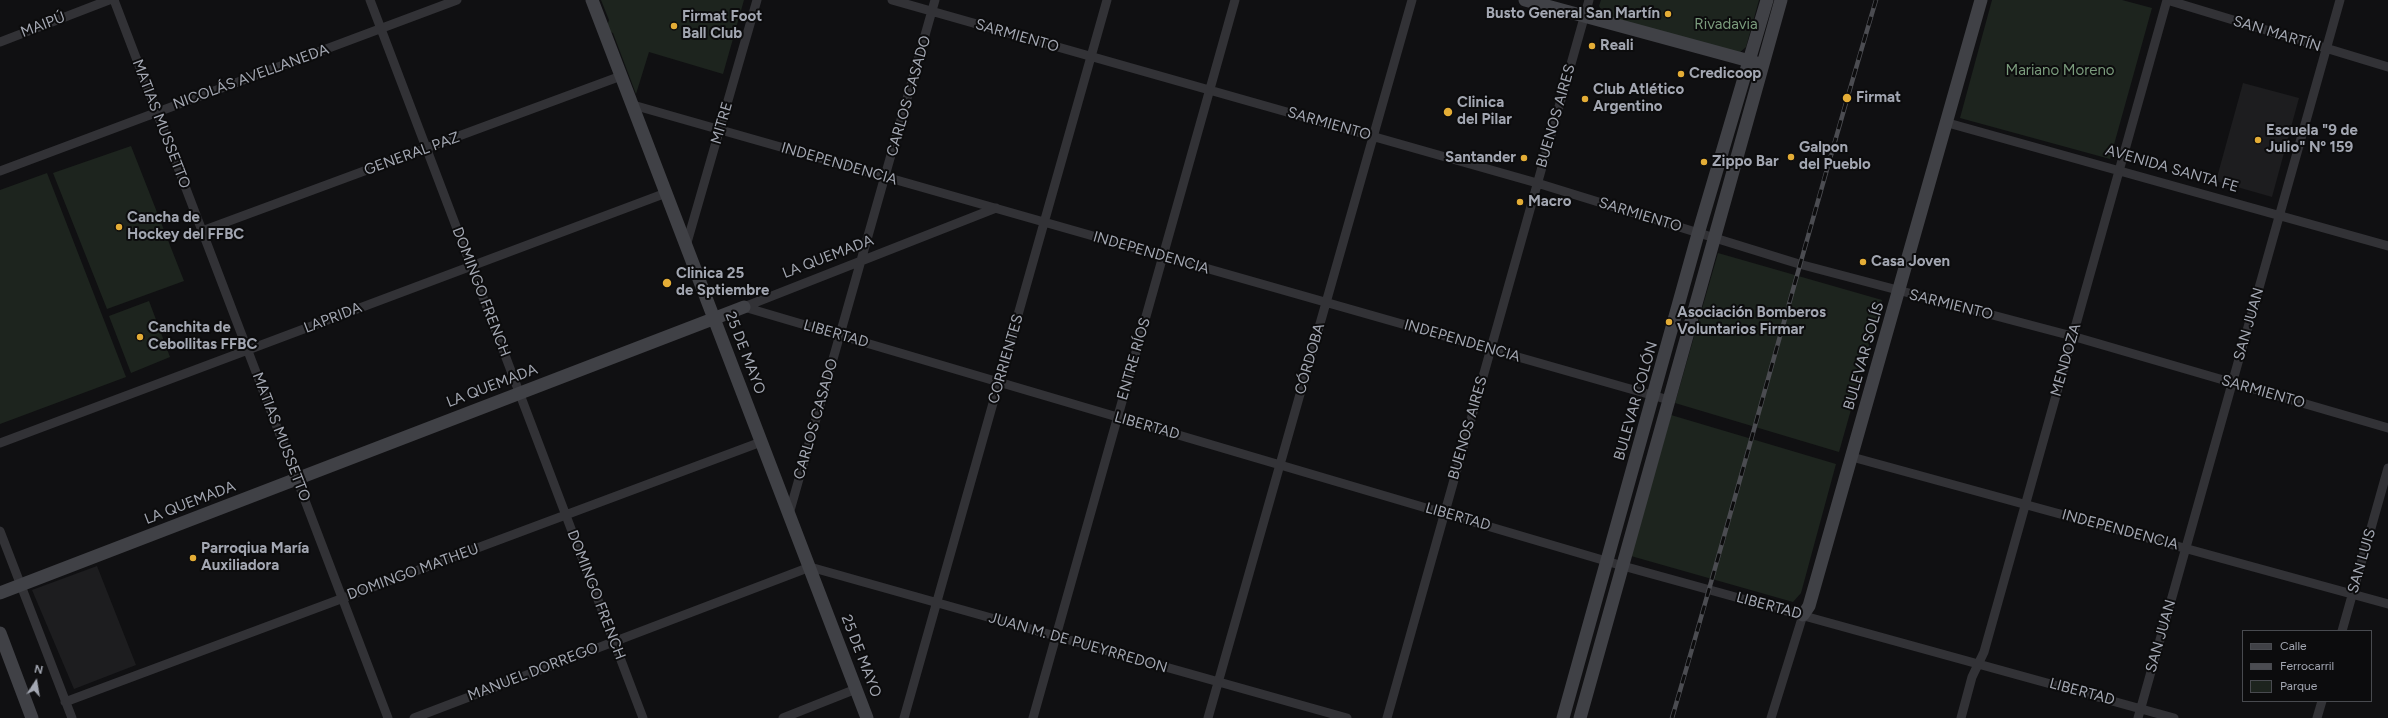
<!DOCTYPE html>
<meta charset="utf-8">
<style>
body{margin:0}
#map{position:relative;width:2388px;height:718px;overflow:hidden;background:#101012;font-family:Figtree,sans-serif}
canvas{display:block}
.legend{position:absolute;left:2242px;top:630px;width:130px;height:72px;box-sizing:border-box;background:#0c0c0d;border:1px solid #484a4f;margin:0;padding:5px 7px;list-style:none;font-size:12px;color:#a3a7b2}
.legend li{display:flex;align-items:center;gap:8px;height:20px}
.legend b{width:20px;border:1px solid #484a4f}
.north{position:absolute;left:16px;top:662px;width:40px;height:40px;-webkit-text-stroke:3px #0c0c0d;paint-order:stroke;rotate:12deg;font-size:11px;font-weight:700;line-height:16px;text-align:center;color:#a3a7b2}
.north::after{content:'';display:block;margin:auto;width:14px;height:18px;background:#a3a7b2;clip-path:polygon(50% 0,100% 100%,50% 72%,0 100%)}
</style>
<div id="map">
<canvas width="2388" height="718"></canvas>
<ul class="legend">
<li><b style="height:5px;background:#404146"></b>Calle</li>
<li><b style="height:5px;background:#4b4c51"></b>Ferrocarril</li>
<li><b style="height:11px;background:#1d241e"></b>Parque</li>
</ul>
<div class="north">N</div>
</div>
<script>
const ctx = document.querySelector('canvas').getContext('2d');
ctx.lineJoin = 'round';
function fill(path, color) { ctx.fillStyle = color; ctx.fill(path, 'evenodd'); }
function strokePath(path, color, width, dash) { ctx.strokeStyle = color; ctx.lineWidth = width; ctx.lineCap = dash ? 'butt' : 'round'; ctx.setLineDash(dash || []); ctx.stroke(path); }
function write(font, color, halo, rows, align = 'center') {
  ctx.font = font + ' Figtree,sans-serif'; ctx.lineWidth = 4; ctx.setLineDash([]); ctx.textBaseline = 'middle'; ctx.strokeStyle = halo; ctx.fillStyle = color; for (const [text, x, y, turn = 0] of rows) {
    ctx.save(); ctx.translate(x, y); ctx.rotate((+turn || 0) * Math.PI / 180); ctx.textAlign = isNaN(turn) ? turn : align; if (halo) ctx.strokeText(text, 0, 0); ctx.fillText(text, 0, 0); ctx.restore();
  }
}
const built = new Path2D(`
 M2243,83L2299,98L2272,197L2216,181Z
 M97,566L136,665L74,689L32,590Z`);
const green = new Path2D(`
 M601,0H744L723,74L649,52L636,94L613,33L606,30L609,20Z
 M1601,0H1759L1746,47L1738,54L1605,16L1599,6Z
 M1992,0H2122L2152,8L2110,159L1960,118Z
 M131,146L184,281L107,309L53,173Z
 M47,173L126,377L0,424V190Z
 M1718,253L1882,300L1839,452L1675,403Z
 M149,301L170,357L131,373L109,316Z
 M1671,415L1836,464L1801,593L1793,602L1631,556Z`);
const street = new Path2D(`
 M114,0L388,718
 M370,0L643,718
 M892,0L1537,183L1799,264L2072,336L2388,428
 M2167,0L2388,67
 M0,42L109,0
 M633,105L1669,400
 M1948,123L2388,246
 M0,171L457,0
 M202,231L621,76
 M686,246L757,0
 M744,307L1623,566L2174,718
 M744,307L996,208
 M0,443L666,193
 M1852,457L2388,604
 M789,514L935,0
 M0,531L72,718
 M2342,631L2388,468
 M65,702L761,442
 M414,718L810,567L1347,718
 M783,718L856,689
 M904,718L1107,0
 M1033,718L1235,0
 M1208,718L1412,0
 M1387,718L1589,0
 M1771,718L1803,615
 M1961,718L1972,677L1984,652L2167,0
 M2138,718L2340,0
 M2317,718L2322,701`);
const secondary = new Path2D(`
 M592,0L867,718
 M1525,0L1757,63
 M0,593L744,307
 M1803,615L1809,606L1981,0
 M0,633L32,718
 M1563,718L1698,234L1767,0
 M1580,718L1781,0`);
const rail = new Path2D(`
 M1672,718C1742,479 1805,239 1876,0`);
const markers = [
 [1668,14,4,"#e4ad36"],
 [674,26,4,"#e4ad36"],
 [1592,46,4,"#e4ad36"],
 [1681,74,4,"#e4ad36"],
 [1847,98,5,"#e4ad36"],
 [1585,99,4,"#e4ad36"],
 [1448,112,5,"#e4ad36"],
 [2258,140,4,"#e4ad36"],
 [1791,157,4,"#e4ad36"],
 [1524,158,4,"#e4ad36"],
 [1704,162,4,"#e4ad36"],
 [1520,202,4,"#e4ad36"],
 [119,227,4,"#e4ad36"],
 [1863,262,4,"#e4ad36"],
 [667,283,5,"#e4ad36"],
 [1669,322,4,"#e4ad36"],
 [140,337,4,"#e4ad36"],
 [193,558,4,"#e4ad36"]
];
const poiNames = [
 ["Busto General San Martín",1660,14,"right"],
 ["Firmat Foot",682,17],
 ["Ball Club",682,34],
 ["Reali",1600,46],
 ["Credicoop",1689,74],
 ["Club Atlético",1593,90],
 ["Argentino",1593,107],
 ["Firmat",1856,98],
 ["Clinica",1457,103],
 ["del Pilar",1457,120],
 ["Escuela \"9 de",2266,131],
 ["Julio\" Nº 159",2266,148],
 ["Galpon",1799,148],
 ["del Pueblo",1799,165],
 ["Santander",1516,158,"right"],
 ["Zippo Bar",1712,162],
 ["Macro",1528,202],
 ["Cancha de",127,218],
 ["Hockey del FFBC",127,235],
 ["Casa Joven",1871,262],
 ["Clinica 25",676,274],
 ["de Sptiembre",676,291],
 ["Asociación Bomberos",1677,313],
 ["Voluntarios Firmar",1677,330],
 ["Canchita de",148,328],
 ["Cebollitas FFBC",148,345],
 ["Parroqiua María",201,549],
 ["Auxiliadora",201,566]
];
const streetNames = [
 ["MAIPÚ",43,25,-21],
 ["SAN MARTÍN",2277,34,17],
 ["SARMIENTO",1017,36,16],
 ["NICOLÁS AVELLANEDA",251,77,-20],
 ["CARLOS CASADO",909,96,-74],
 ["BUENOS AIRES",1556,116,-74],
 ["MITRE",722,123,-74],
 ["MATIAS MUSSETTO",161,124,69],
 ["SARMIENTO",1329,124,16],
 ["GENERAL PAZ",412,154,-20],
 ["INDEPENDENCIA",839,164,16],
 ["AVENIDA SANTA FE",2172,169,16],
 ["SARMIENTO",1640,215,17],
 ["INDEPENDENCIA",1151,253,16],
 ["LA QUEMADA",828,257,-21],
 ["DOMINGO FRENCH",481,292,69],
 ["SARMIENTO",1951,305,14],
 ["LAPRIDA",333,318,-21],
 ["SAN JUAN",2249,324,-74],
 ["LIBERTAD",836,334,16],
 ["INDEPENDENCIA",1462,341,16],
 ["25 DE MAYO",745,353,69],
 ["BULEVAR SOLÍS",1864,356,-74],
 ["CORRIENTES",1006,359,-74],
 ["ENTRE RÍOS",1134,359,-74],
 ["CÓRDOBA",1310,359,-74],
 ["MENDOZA",2066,360,-74],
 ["LA QUEMADA",492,386,-21],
 ["SARMIENTO",2263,392,16],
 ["BULEVAR COLÓN",1636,401,-74],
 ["CARLOS CASADO",816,419,-74],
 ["LIBERTAD",1147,426,16],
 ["BUENOS AIRES",1468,428,-74],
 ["MATIAS MUSSETTO",281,437,69],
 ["LA QUEMADA",190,503,-21],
 ["LIBERTAD",1458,517,16],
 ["INDEPENDENCIA",2120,530,15],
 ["SAN LUIS",2362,561,-74],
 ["DOMINGO MATHEU",413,572,-20],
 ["DOMINGO FRENCH",596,595,69],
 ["LIBERTAD",1769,606,15],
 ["SAN JUAN",2161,636,-74],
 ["JUAN M. DE PUEYRREDON",1078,643,16],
 ["25 DE MAYO",861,656,69],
 ["MANUEL DORREGO",533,672,-21],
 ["LIBERTAD",2082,692,15]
];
const parkNames = [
 ["Rivadavia",1726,25],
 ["Mariano Moreno",2060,71]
];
fill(built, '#1d1d1f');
fill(green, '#1d241e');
strokePath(street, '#323236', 9);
strokePath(secondary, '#404146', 13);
strokePath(rail, '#4b4c51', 4.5);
strokePath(rail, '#0c0c0d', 3, [9]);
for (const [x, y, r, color] of markers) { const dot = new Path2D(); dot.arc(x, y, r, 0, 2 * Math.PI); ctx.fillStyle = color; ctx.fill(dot); strokePath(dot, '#0c0c0d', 1.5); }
write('bold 15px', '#a3a7b2', '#0c0c0d', poiNames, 'left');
write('15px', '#a3a7b2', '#0c0c0d', streetNames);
write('15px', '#7b9c7d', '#0c0c0d', parkNames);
</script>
